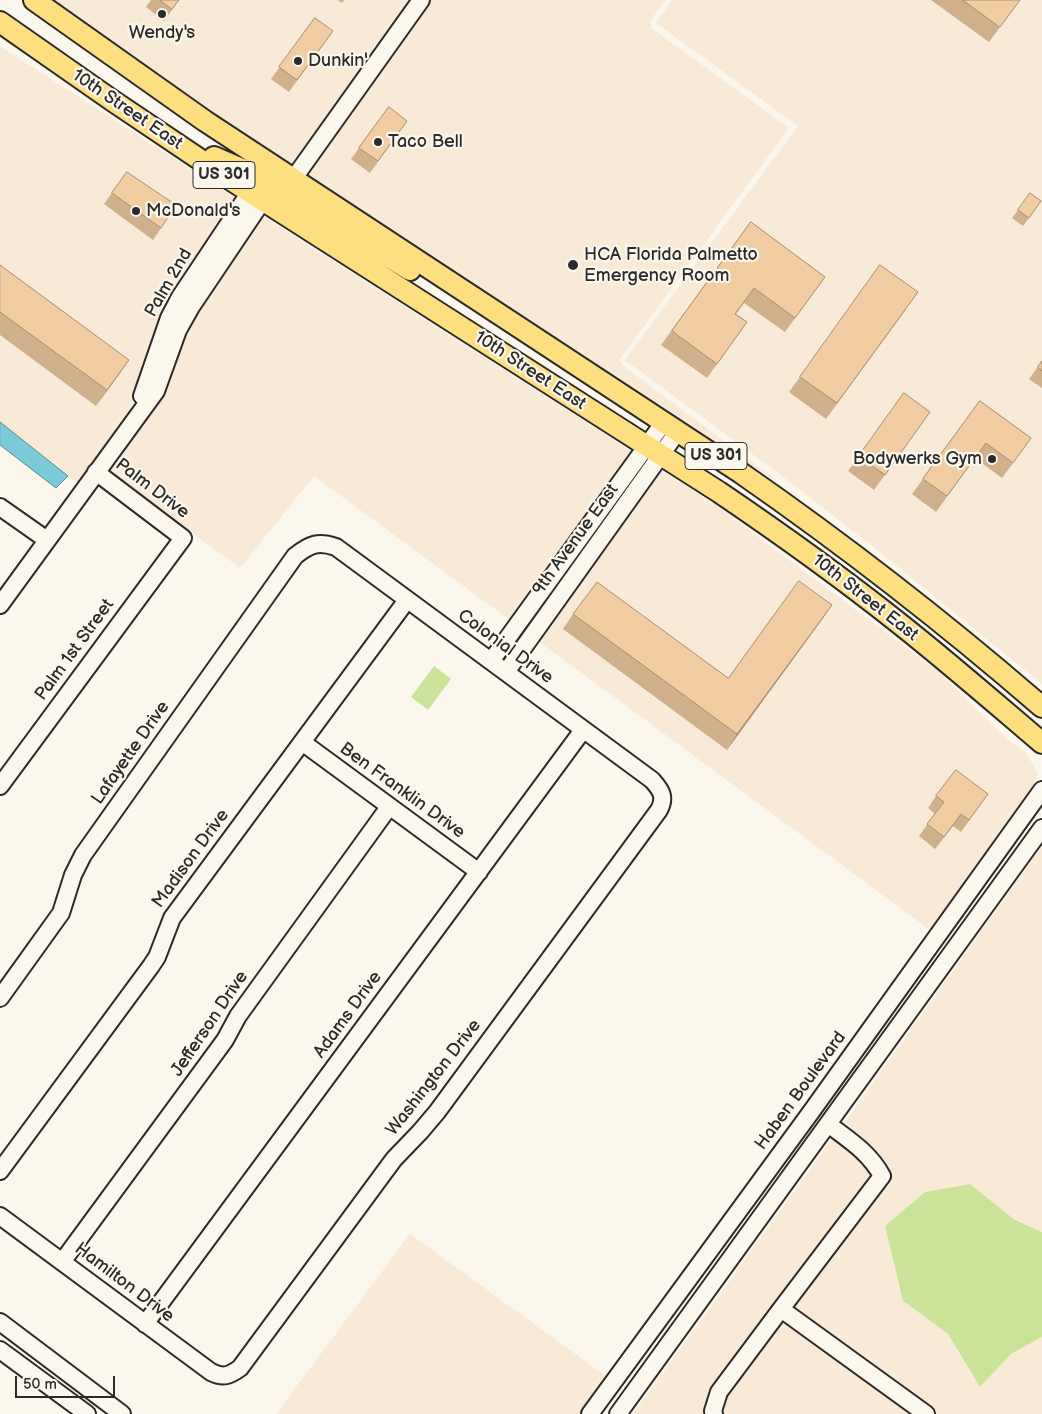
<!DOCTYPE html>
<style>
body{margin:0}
#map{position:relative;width:1042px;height:1414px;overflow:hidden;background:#fbf7ec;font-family:"Balsamiq Sans",sans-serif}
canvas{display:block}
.scale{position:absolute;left:15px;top:1376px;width:100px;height:22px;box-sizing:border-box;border:2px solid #2b2b2b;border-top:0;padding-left:6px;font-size:15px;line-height:18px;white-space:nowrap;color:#2b2b2b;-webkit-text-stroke:4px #fbf7ec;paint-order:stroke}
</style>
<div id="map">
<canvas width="1042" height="1414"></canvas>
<div class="scale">50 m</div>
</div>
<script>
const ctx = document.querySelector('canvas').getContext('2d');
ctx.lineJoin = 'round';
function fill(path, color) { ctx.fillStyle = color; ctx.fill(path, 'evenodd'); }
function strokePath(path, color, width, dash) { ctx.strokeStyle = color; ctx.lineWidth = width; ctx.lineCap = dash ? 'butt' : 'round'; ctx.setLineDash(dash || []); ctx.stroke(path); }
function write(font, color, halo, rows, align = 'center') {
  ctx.font = font + ' "Balsamiq Sans",sans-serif'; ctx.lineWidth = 4.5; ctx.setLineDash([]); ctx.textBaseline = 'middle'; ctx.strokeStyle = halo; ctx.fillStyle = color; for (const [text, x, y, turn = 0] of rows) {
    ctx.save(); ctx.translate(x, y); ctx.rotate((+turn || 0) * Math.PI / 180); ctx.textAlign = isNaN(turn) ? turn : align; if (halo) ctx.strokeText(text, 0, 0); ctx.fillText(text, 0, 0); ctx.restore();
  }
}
const built = new Path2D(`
 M52,0H412L292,168L210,115L69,16Z
 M429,0H665L651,20V28L789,128L619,360L622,365L780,483L651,405L304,176Z
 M672,0H1042V684L866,541L778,473L625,360L798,126L656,23Z
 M0,46L237,199L138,389L122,427L79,483L67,476L0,422Z
 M261,215L634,453L511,621L314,476L240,568L106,470L130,439L132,440L197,310Z
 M659,469L717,506L940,673L1007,739L1025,752L1038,773L1026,801L930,930L537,640Z
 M1042,846V1232L1015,1220L970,1184L885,1226L903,1301L948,1334L980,1387L1011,1354L1042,1337V1414H934L933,1411L791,1307L888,1172L880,1157L864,1140L843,1125Z
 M833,1138L854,1153L869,1167L873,1176L706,1414H633Z
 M410,1234L607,1377L581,1414H276Z
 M782,1319L913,1414H722L721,1410L725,1395Z`);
const green = new Path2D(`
 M434,666L451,679L428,710L411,697Z
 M970,1184L1015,1220L1042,1232V1337L1011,1354L980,1387L948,1334L903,1301L885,1226L925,1192Z`);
const water = new Path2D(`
 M0,422L68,476L56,488L0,445Z`);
const minor = new Path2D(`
 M294,178L421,0
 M142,396L169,318L180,297L250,192
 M0,507L47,540
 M0,605L156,391L178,330L191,307L263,200
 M491,661L664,422
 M506,672L678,431
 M302,742L479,872
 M0,786L183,538L96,472
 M0,998L61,913L73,875L83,855L295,556C310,544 318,541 336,547L652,780C661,790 666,797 659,810L437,1112L420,1132L394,1159L240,1368C229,1376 223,1378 211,1372L0,1216
 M0,1171L151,966L157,957L172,918L407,600
 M62,1262L225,1040L238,1016L389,807
 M781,1309L882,1176C869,1152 849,1140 828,1124
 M0,1322L122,1414
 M145,1324L583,730
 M0,1350L87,1414
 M590,1414L811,1112L1042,790
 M618,1414L1042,828
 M714,1414L713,1411L719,1392L781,1309L926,1414`);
const major = new Path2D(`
 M34,0L205,121L741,473C846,546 945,623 1042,707
 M0,22L113,101L217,171L719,492C781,534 841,577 900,624C948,662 995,703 1042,743
 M214,157C240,168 264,182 293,179
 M252,192L277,193L297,201L410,270`);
const wall = new Path2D(`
 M151,0H179L164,21L146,7Z
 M338,0H344L342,3Z
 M931,0H1020L989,42Z
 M315,18L333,31L289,92L271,79Z
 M389,107L407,121L370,173L351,159Z
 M127,172L161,228L153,240L104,204Z
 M1041,201L1023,226L1012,218L1018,210Z
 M751,222L825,277L785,332L744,303L736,314L747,322L707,378L661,345Z
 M0,265L129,360L96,406L0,335Z
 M907,308L826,419L789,392L800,377Z
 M1042,361V388L1029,379Z
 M980,401L1031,438L1002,478L975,458L936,512L912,494Z
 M930,412L874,490L848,471L859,456Z
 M832,605L727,750L563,629L573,614L728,678Z
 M988,794L961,832L953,826L935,849L919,836L935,814L928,808L936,796Z`);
const shadedWall = new Path2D(`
 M129,360L118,376L96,406L107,390Z
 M832,605L821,621L727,750L737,734Z`);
const building = new Path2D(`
 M160,0H179L172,9Z
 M963,0H1020L1000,27Z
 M315,18L333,31L297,80L279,67Z
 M389,107L407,121L378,161L359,148Z
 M127,172L176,205L161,228L112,193Z
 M1030,193L1041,201L1029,218L1018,210Z
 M751,222L825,277L795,318L754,288L735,314L747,322L717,364L672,331Z
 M0,265L129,360L107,390L0,312Z
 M880,265L918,292L837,403L800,377Z
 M1042,361V371L1038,367Z
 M904,393L930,412L885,475L859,456Z
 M980,401L1031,438L1013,463L986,443L947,496L923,479Z
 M799,581L832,605L737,734L573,614L597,582L728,678Z
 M956,770L988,794L969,820L961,814L944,837L927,824L944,802L936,796Z`);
const markers = [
 [162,14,5,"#2b2b2b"],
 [298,61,5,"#2b2b2b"],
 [378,142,5,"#2b2b2b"],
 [136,211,5,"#2b2b2b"],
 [573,265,6,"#2b2b2b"],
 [992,459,5,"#2b2b2b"]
];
const shields = [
 [224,175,62],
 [716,456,62]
];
const shieldNames = [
 ["US 301",224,175],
 ["US 301",716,456]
];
const poiNames = [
 ["Wendy's",162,33,"center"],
 ["Dunkin'",308,61],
 ["Taco Bell",388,142],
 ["McDonald's",146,211],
 ["HCA Florida Palmetto",584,255],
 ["Emergency Room",584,276],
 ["Bodywerks Gym",982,459,"right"]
];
const streetNames = [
 ["10th Street East",127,110,34],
 ["Palm 2nd",169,283,-60],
 ["10th Street East",530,371,33],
 ["Palm Drive",152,489,37],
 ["9th Avenue East",576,540,-54],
 ["10th Street East",865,598,38],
 ["Colonial Drive",505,647,36],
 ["Palm 1st Street",75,650,-54],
 ["Lafayette Drive",131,753,-55],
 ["Ben Franklin Drive",402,791,36],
 ["Madison Drive",191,859,-54],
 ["Adams Drive",348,1015,-54],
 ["Jefferson Drive",210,1024,-56],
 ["Washington Drive",434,1078,-52],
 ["Haben Boulevard",801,1091,-54],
 ["Hamilton Drive",124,1283,37]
];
fill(built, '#f8ead6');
fill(green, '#cae399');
fill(water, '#7ccad9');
strokePath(water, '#5c8a93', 1);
strokePath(minor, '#2b2b2b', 20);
strokePath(major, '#2b2b2b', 24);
strokePath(minor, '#fbf7ec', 16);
strokePath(major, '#fedf80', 20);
fill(wall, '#cfb08a');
fill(shadedWall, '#a99071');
fill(building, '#f1cda1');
strokePath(building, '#a99071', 1);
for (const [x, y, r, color] of markers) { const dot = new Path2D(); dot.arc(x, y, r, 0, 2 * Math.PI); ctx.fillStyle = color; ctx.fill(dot); strokePath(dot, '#fbf7ec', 2); }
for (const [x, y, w] of shields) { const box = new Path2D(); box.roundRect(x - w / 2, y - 13.5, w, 27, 4); ctx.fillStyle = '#fbf7ec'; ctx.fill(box); strokePath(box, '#2b2b2b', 1); }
write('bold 16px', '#2b2b2b', null, shieldNames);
write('18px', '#2b2b2b', '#fbf7ec', poiNames, 'left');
write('18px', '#2b2b2b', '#fbf7ec', streetNames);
</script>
